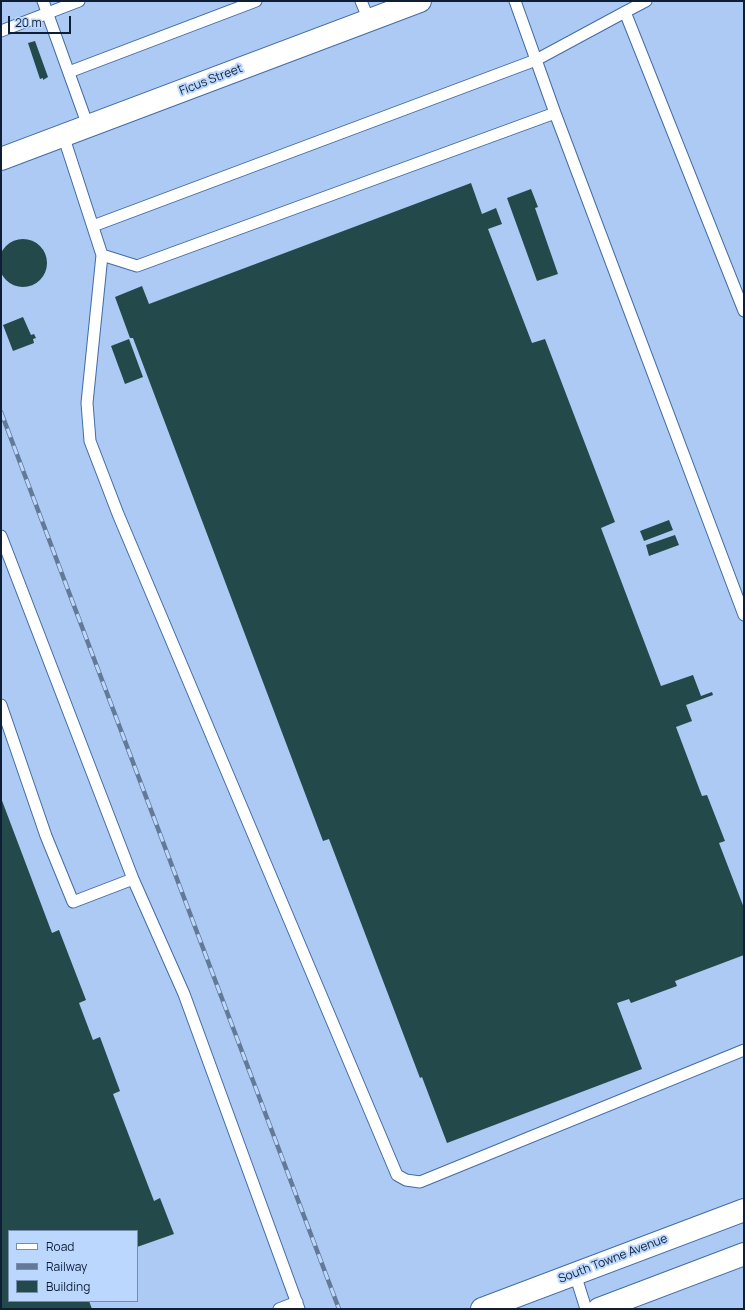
<!DOCTYPE html>
<style>
body{margin:0}
#map{position:relative;width:745px;height:1310px;overflow:hidden;background:#bbd7fe;font-family:Manrope,sans-serif}
canvas{display:block}
.frame{position:absolute;inset:0;border:2px solid #0d1e36;pointer-events:none}
.legend{position:absolute;left:8px;top:1230px;width:130px;height:72px;box-sizing:border-box;background:#bbd7fe;border:1px solid #758dae;margin:0;padding:5px 7px;list-style:none;font-size:12px;color:#0d1e36}
.legend li{display:flex;align-items:center;gap:8px;height:20px}
.legend b{width:20px;border:1px solid #758dae}
.scale{position:absolute;left:8px;top:16px;width:63px;height:18px;box-sizing:border-box;border:2px solid #0d1e36;border-top:0;padding-left:5px;font-size:12px;line-height:14px;white-space:nowrap;color:#0d1e36;-webkit-text-stroke:3px #bbd7fe;paint-order:stroke}
</style>
<div id="map">
<canvas width="745" height="1310"></canvas>
<div class="frame"></div>
<ul class="legend">
<li><b style="height:5px;background:#fff"></b>Road</li>
<li><b style="height:5px;background:#637998"></b>Railway</li>
<li><b style="height:11px;background:#23494a"></b>Building</li>
</ul>
<div class="scale">20 m</div>
</div>
<script>
const ctx = document.querySelector('canvas').getContext('2d');
ctx.lineJoin = 'round';
function fill(path, color) { ctx.fillStyle = color; ctx.fill(path, 'evenodd'); }
function strokePath(path, color, width, dash) { ctx.strokeStyle = color; ctx.lineWidth = width; ctx.lineCap = dash ? 'butt' : 'round'; ctx.setLineDash(dash || []); ctx.stroke(path); }
function write(font, color, halo, rows, align = 'center') {
  ctx.font = font + ' Manrope,sans-serif'; ctx.lineWidth = 4; ctx.setLineDash([]); ctx.textBaseline = 'middle'; ctx.strokeStyle = halo; ctx.fillStyle = color; for (const [text, x, y, turn = 0] of rows) {
    ctx.save(); ctx.translate(x, y); ctx.rotate((+turn || 0) * Math.PI / 180); ctx.textAlign = isNaN(turn) ? turn : align; if (halo) ctx.strokeText(text, 0, 0); ctx.fillText(text, 0, 0); ctx.restore();
  }
}
const built = new Path2D(`
 M1,1H744V1309H1ZM9,1231H137V1301H9Z`);
const building = new Path2D(`
 M35,41L48,77L43,80V78L40,79L28,43Z
 M471,183L482,214L496,208L502,224L488,229L532,343L545,339L615,522L601,528L661,686L693,675L701,696L712,692L713,695L686,705L692,721L676,727L702,796L707,795L725,841L719,843L744,908V955L675,981L677,986L631,1003L629,999L617,1003L642,1069L447,1143L422,1077L420,1078L329,839L323,841L133,338H130L115,297L142,286L149,304Z
 M531,189L538,207L535,208L558,274L537,281L507,198Z
 M-1 263a24 24 0 1 1 48 0a24 24 0 1 1-48 0Z
 M23,317L31,335L34,334L36,338L33,339L34,343L13,351L3,325Z
 M129,339L143,377L125,384L111,346Z
 M669,520L673,530L644,541L640,531Z
 M675,535L679,545L649,556L646,545Z
 M1,798L52,933L59,930L86,1000L79,1003L93,1040L100,1037L120,1091L113,1094L154,1201L160,1198L174,1234L137,1247V1231H9V1301H89L92,1309H1Z`);
const service = new Path2D(`
 M43,1L88,126
 M361,1L369,20
 M515,1L555,113L744,615
 M625,12L646,1
 M1,31L79,1
 M69,72L256,1
 M63,135L102,255L87,403L90,441L118,514L397,1175L406,1180L420,1182L744,1050
 M93,226L536,60L625,12L744,311
 M102,255L137,266L555,113
 M1,536L133,879
 M1,705L46,836L73,902L133,879L184,994L299,1309
 M575,1274L586,1309
 M279,1309L297,1302`);
const minor = new Path2D(`
 M1,159L420,1
 M482,1309L744,1210
 M599,1309L744,1254`);
const rail = new Path2D(`
 M1,412L339,1309`);
const streetNames = [
 ["Ficus Street",211,80,-21],
 ["South Towne Avenue",613,1259,-21]
];
fill(built, '#accaf4');
fill(building, '#23494a');
strokePath(service, '#426ca5', 13);
strokePath(minor, '#426ca5', 24);
strokePath(service, '#fff', 11);
strokePath(minor, '#fff', 22);
strokePath(rail, '#637998', 4.5);
strokePath(rail, '#bbd7fe', 3, [9]);
write('12px', '#0d1e36', '#bbd7fe', streetNames);
</script>
